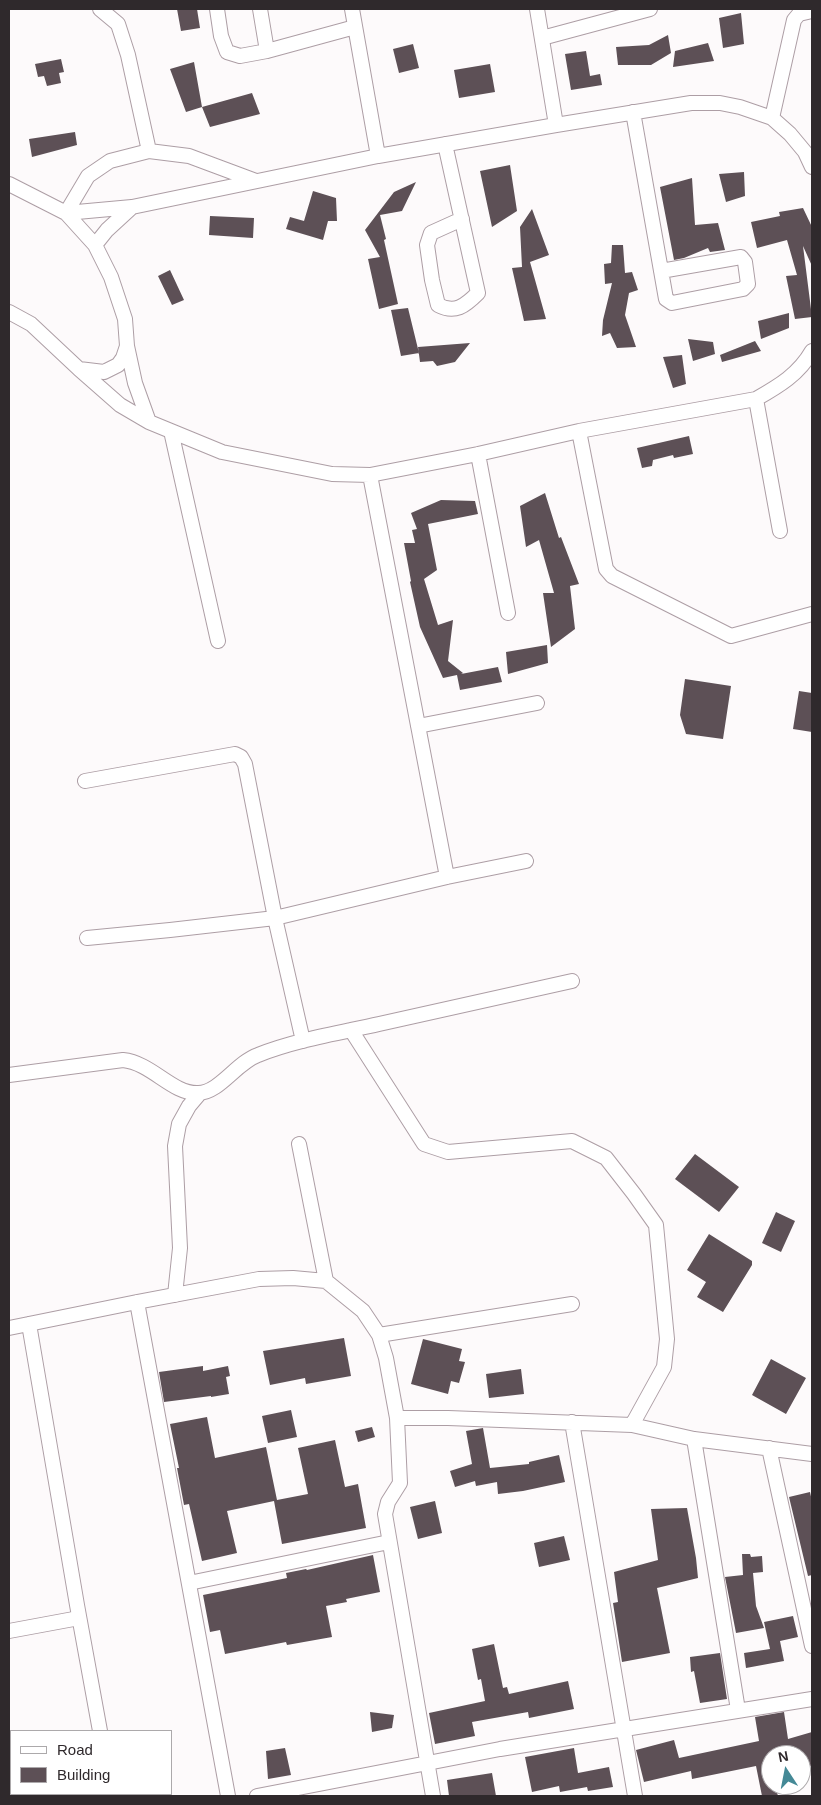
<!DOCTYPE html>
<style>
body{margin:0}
#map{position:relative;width:821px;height:1805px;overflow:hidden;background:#fdfafb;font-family:Arial,sans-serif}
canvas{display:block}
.frame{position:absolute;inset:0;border:10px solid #2f292c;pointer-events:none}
.legend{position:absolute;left:10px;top:1730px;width:162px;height:65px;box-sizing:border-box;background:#fff;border:1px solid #aca9ab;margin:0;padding:6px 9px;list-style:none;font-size:15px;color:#2f292c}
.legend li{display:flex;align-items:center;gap:10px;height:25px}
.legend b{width:25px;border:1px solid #aca9ab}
.north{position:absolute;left:761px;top:1745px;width:50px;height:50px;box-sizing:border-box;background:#fff;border:1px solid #aca9ab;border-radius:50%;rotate:349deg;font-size:14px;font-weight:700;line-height:20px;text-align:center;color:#2f292c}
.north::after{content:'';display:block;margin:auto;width:18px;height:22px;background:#448996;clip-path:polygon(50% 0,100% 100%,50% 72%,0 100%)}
</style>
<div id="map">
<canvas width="821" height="1805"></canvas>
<div class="frame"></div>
<ul class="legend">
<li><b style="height:6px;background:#fff"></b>Road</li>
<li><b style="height:14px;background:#5d5056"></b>Building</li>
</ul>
<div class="north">N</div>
</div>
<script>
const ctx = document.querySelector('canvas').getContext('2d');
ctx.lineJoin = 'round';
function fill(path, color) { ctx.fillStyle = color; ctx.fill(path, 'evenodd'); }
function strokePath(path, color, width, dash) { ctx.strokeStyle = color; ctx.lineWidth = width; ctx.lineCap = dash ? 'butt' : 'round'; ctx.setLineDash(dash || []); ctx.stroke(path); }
const building = new Path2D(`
 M177,9H197L200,28L181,31Z
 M741,13L744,44L723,48L719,18Z
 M668,35L671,53L651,65H618L616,47L649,45Z
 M708,43L714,61L673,67L675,51Z
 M413,44L419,68L399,73L393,49Z
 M586,51L590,76L600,74L602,85L571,90L565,54Z
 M61,59L64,72L59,73L61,83L47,86L44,76L38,77L35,64Z
 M194,62L202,107L186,112L170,69Z
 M490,64L495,92L459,98L454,70Z
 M252,93L260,114L210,127L202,107Z
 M75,132L77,145L32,157L29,139Z
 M510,165L517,211L492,227L480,171Z
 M744,172L745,196L726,202L719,174Z
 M692,178L695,225L718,223L725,250L710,252L708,248L684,258L674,260L660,187Z
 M416,182L402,211L380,215L386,239L384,240L398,304L379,309L368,259L380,257L365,230L394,192Z
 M313,191L336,198L337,221H328L323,240L286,229L290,217L304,221Z
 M803,208L812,227V266L803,246L812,317L795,319L786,276L797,275L787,240L757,248L751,222L780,216L779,212Z
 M532,209L549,255L530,262L546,319L524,321L512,268L522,267L520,227Z
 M210,216L254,218L253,238L209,235Z
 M612,245H623L625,273L632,272L638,290L629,293L625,315L636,347L617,348L610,333L602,336L603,320L612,283L605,284L604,264L611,263Z
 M170,270L184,300L172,305L158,276Z
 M408,308L419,353L401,356L391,310Z
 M789,313V328L761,339L758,321Z
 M688,339L713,342L715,354L693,361Z
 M755,341L761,351L722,362L720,355Z
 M470,343L455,362L437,366L433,361L420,362L418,347Z
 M682,355L686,384L673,388L663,357Z
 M689,436L693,454L674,458L673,455L653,460L652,466L642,468L637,448Z
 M545,493L559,538L561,537L579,584L570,586L575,629L551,647L543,593H554L539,540L526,547L520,506Z
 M441,500L475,501L478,514L428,524L437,570L424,579L438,625L453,620L448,661L463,673L461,674L498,667L502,682L460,690L457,675L443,678L420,627L410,582L411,581L404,543H415L412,530L417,529L411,513Z
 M547,645L548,663L508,674L506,652Z
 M685,679L731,686L723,739L686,734L680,715Z
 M799,691L812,693V732L793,729Z
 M695,1154L739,1187L719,1212L675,1179Z
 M776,1212L795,1221L781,1252L762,1243Z
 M709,1234L752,1261V1265L723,1312L697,1297L706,1282L687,1270Z
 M344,1338L351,1376L306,1384L305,1378L270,1385L263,1351Z
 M423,1339L462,1349L459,1361L465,1362L459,1383L451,1381L448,1394L411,1384Z
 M771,1359L806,1378L786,1414L752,1395Z
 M203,1366V1371L228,1366L230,1376L226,1377L229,1394L211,1397V1396L164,1402L159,1372Z
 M521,1369L524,1394L489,1398L486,1374Z
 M291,1410L297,1437L268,1443L262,1416Z
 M207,1417L215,1458L266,1447L277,1500L308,1494L298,1448L335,1440L345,1487L358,1484L366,1528L282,1544L274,1501L227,1511L237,1553L202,1561L189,1504L184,1505L177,1468H179L170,1424Z
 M372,1427L375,1437L358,1442L355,1431Z
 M483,1428L490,1468L529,1464V1462L559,1455L565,1482L523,1491L498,1494L497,1482L476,1486L475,1481L455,1487L450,1471L472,1464L466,1431Z
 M810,1492L812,1501V1575L808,1576L789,1497Z
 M435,1501L442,1533L418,1539L410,1507Z
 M687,1508L696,1558L698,1578L657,1588L670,1653L622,1662L613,1603L618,1602L614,1572L658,1560L651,1509Z
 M564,1536L570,1560L539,1567L534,1543Z
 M742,1554H750L751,1557L762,1556L763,1572L753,1573L756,1606L764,1628L736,1633L725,1577L743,1575Z
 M373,1555L380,1592L346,1599L347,1602L326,1606L332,1637L287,1645L286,1642L225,1654L220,1630L210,1632L203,1595L287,1578L286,1573L306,1569L307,1570Z
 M793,1616L798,1637L780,1641L784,1661L746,1668L744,1653L770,1649L764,1622Z
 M494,1644L503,1688L507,1687L509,1694L568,1681L574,1709L529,1718L528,1712L472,1722L475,1736L435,1744L429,1713L485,1701L481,1679L478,1680L472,1649Z
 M720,1653L727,1699L700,1703L694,1671L691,1672L690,1657Z
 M370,1712L394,1715L392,1728L372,1732Z
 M784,1712L788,1739L812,1732V1766L801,1768V1755H771V1785H775L778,1796H762L756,1766L692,1779L691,1771L644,1782L636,1750L674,1740L679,1758L759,1741L755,1717Z
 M285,1748L291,1775L268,1779L266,1751Z
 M574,1748L578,1773L609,1767L613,1787L588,1791L587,1787L560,1792L559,1786L532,1792L525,1757Z
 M492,1773L496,1796H449L447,1780Z`);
const minor = new Path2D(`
 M100,9L118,24L128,55L149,151
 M217,9L221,36L227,52L240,56L267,51L355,27
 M260,9L267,51
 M352,9L378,156
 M537,9L556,125
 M542,38L650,9
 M633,112L666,299L672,303L743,289L748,284L745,262L741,257L661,271
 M772,118L794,20L799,14L812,11
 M445,144L478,293C465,306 455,314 438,305L432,280L427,245L431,233L462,219
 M9,184L66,213L95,245L111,277L125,319L127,346L123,358L118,365L104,372L79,369L31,324L9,312
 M66,213L132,207L378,156L556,125L691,103H720L740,107L772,118L790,134L805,152L812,167
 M66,213L88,176L110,161L149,151L189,156L256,181
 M95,245L107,230L132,207
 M127,346L135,383L149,422
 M79,369L120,405L149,422L222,452L332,474L370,475L478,454L579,431L756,399C779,386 799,374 812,351
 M756,399L780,531
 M171,431L218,641
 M579,431L606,569L612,576L731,636L812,614
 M478,454L508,613
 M370,475L447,877
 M418,726L537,703
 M85,781L235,754L241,757L245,764L275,918L303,1041
 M87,938L170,930L275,918L447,877L526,861
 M351,1030L424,1144L448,1152L572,1141L606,1158L634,1194L656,1225L667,1339L664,1367L632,1425
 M9,1075L123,1060C152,1063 172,1094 198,1093C219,1093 236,1063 258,1055C296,1040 339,1033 379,1024C444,1010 508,995 572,981
 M299,1144L326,1281
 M175,1295L180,1248L175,1146L179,1124L189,1106L200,1093
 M137,1302L228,1796
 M29,1324L77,1605L100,1731
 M9,1328L137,1302L259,1279L293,1278L326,1281L363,1311L379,1335L386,1358L397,1418H448L632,1425L694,1439L812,1454
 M379,1335L572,1304
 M397,1418L400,1483L388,1502L385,1514L433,1796
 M572,1422L635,1796
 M694,1439L738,1710
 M769,1448L812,1646
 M189,1583L389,1542
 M9,1631L79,1618
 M112,1794V1796
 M257,1796L500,1749L812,1699`);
fill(building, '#5d5056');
strokePath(minor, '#ad9ea5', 16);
strokePath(minor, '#fff', 14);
</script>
